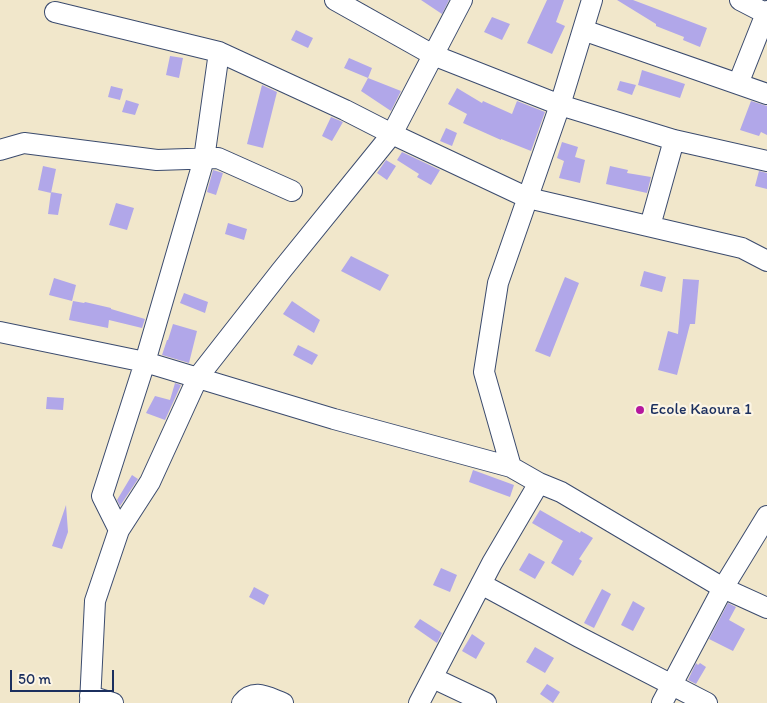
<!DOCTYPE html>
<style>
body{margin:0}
#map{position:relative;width:767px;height:703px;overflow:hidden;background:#f1e7cb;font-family:Itim,sans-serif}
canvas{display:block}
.scale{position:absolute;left:10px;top:670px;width:104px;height:22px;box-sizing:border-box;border:2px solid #1b2f5e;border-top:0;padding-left:6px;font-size:15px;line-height:18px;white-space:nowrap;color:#1b2f5e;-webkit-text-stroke:4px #fcf5e5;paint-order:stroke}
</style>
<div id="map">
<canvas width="767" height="703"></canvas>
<div class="scale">50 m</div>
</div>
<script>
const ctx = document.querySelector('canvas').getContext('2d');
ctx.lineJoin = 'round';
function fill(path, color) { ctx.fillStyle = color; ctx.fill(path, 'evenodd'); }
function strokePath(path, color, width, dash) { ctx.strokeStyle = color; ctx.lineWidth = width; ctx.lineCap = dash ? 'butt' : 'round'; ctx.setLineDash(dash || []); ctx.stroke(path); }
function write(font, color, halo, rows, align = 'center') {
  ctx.font = font + ' Itim,sans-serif'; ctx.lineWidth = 4.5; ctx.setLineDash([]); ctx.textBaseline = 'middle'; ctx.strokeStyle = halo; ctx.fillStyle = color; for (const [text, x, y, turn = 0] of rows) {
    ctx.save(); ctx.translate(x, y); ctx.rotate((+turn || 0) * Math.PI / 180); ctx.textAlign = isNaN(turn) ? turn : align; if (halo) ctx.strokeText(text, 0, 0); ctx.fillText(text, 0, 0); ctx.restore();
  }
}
const building = new Path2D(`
 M421,0H449L442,14Z
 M547,0H564L556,22L565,26L552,54L527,43Z
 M617,0H633L707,28L700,47L683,40L684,37L656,26V24Z
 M492,17L510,24L502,40L484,32Z
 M296,30L313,38L308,48L291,40Z
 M170,56L183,58L179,78L166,75Z
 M349,58L372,68L368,78L344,68Z
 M642,70L685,84L680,98L638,85Z
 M368,78L401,91L391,111L361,91Z
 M620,81L636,85L632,95L617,90Z
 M262,85L277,92L263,148L247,144Z
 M111,86L123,89L120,100L108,97Z
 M457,88L482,103L483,101L512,114L517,101L545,112L531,151L501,139V140L463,123L467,114L448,104Z
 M126,100L139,104L135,115L122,112Z
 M751,101L767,106V135L761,132L759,136L740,130Z
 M331,117L343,122L332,141L322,136Z
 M446,128L457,133L452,146L440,141Z
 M562,142L578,147L575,157L585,160L580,183L559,178L564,161L557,158Z
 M402,152L440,170L431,185L417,177L419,174L397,160Z
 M386,160L396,166L387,180L377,173Z
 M43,166L56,169L51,193L38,190Z
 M610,166L628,170L627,173L651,177L647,193L606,184Z
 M213,170L223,173L216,195L207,192Z
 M759,171L767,173V189L755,186Z
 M51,192L62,194L58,215L48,214Z
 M116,203L134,208L127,230L109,225Z
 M228,223L247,229L244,240L225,234Z
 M351,256L389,275L380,291L341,271Z
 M644,271L666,277L662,292L640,286Z
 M565,277L579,283L550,357L535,351Z
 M54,278L76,285L72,301L49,295Z
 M683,279L699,280L695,324H690L677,375L658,370L668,331L678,334Z
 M184,293L208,302L205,313L180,303Z
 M73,301L84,303L85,302L111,308V309L145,319L142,328L109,320L108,328L69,320Z
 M292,301L320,320L314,333L283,314Z
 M173,324L197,331L189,363L162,355L167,340H168Z
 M298,345L318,355L312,365L293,355Z
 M175,383L181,385L165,420L146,413L155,396L170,400Z
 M47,397L64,398L63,410L46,409Z
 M473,470L514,485L510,497L469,482Z
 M132,475L138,479L120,506L117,500Z
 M66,505L68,532L62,549L52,546Z
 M540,510L580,533L581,531L593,538L579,559L582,561L573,576L551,563L563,541L532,523Z
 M529,553L545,562L535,579L519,570Z
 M441,568L457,575L450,592L433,585Z
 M254,587L269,595L264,605L249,597Z
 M602,589L611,594L594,628L584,623Z
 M633,601L645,608L633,631L621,625Z
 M728,603L736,607L729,620L745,629L733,651L709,639Z
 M420,619L442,633L437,643L414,627Z
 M472,634L485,643L476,659L462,651Z
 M535,647L554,658L545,673L526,662Z
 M696,663L698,665L700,663L706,667L696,684L688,680Z
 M547,684L560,692L553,703L540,694Z`);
const minor = new Path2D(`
 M335,0L433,55L560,105L674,140L767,161
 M740,0L767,14
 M55,12L219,52L345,110L392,134L528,198L742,248L767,261
 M583,30L767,94
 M738,84L767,11
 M0,150L24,143L157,160L218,158L292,191
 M650,226L674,140
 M0,332L145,362L334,419L511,467
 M539,483L561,492L723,588L767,608
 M119,530L150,482L198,377L281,271L392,134L462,0
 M481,584L579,637L707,703
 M433,678L486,703
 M90,696L113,703
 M90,703L95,601L119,530L102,496L145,362L204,159L219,52
 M242,703C254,688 267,697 283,703
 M419,703L492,563L539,483L511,467L484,372L498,283L560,105L592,0
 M662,703L723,588L767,516`);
const markers = [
 [640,410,5,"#b5179e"]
];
const poiNames = [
 ["Ecole Kaoura 1",650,410]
];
fill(building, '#b1a7e9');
strokePath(minor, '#3b4b6e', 22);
strokePath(minor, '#fff', 20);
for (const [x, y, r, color] of markers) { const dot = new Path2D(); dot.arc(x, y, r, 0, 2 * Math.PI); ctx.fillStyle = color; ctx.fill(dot); strokePath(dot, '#fcf5e5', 2); }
write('16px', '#1b2f5e', '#fcf5e5', poiNames, 'left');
</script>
